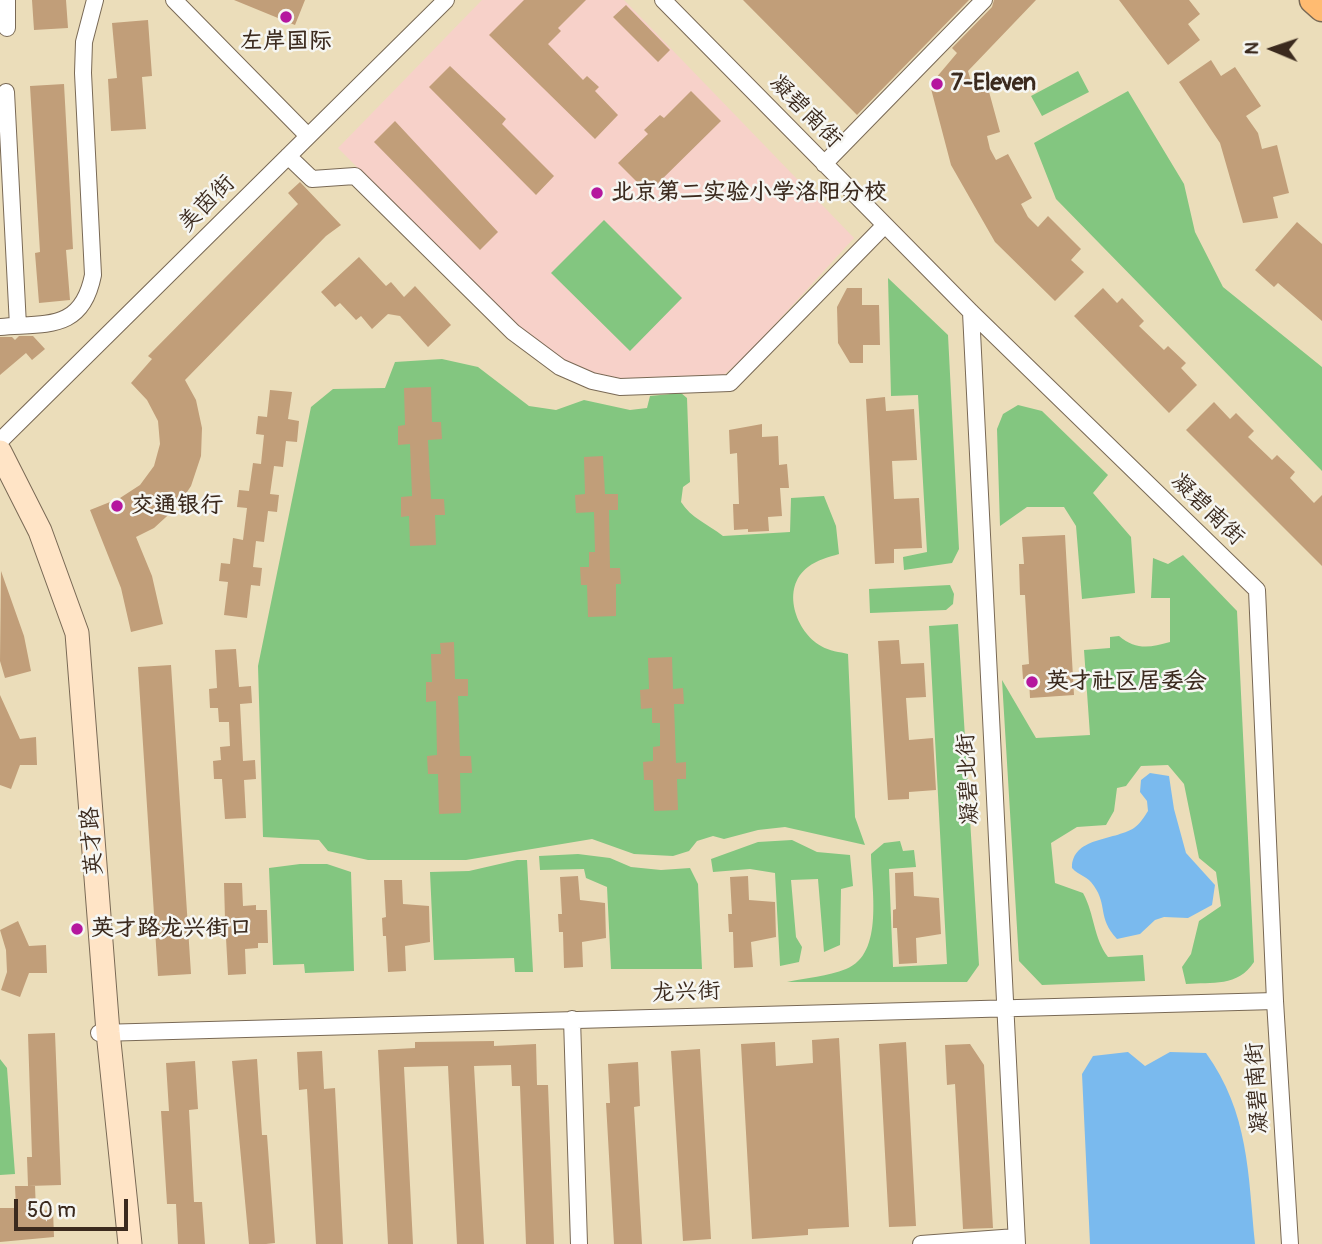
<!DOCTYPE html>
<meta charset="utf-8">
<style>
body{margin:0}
#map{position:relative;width:1322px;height:1244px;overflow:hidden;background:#ebddba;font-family:Pangolin,sans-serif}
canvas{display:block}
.north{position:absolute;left:1238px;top:14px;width:70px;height:70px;-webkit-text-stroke:5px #f6f6f2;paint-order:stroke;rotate:272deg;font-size:19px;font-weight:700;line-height:28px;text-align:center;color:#3b2a1e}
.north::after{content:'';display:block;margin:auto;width:24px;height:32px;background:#3b2a1e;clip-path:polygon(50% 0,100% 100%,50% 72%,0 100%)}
.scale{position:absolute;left:14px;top:1199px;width:114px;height:32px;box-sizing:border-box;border:4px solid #3b2a1e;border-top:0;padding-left:9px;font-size:21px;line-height:24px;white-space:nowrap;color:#3b2a1e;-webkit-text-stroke:5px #f6f6f2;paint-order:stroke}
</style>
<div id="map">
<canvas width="1322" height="1244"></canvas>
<div class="north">N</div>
<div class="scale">50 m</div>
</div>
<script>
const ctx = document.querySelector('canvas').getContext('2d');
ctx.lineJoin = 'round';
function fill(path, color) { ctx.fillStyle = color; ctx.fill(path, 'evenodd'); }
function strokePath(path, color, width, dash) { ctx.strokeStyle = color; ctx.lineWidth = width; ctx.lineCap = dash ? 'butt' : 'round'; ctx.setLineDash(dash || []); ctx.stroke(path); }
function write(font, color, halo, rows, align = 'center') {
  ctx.font = font + ' Pangolin,"LXGW WenKai TC",sans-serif'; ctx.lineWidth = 5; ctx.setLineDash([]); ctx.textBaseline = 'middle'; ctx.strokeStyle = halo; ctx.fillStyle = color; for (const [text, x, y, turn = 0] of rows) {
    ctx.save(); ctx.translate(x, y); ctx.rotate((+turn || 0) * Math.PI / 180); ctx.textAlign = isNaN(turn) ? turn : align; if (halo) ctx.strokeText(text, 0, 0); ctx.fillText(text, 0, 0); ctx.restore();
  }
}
const built = new Path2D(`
 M482,0H624L854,238L745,357L719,379L625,381L576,369L537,348L338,148Z`);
const green = new Path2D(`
 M1078,71L1089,92L1042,116L1031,96Z
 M1128,91L1184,184L1195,232L1223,287L1322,367V471L1056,199L1034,143Z
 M604,220L682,298L630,351L551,273Z
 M888,278L948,335L959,549L952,563L904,570L903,557L927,552L918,395L891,396Z
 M442,359L478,367L529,406L556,410L584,400L630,410L647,408L650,396L681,393L687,398L690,482L683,487L681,502C691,518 708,524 723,536L790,532L791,498L824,496L836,526L839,554C829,557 817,560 808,567C780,588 796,632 821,646C829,651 840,652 848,654L855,817L865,845L785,827L758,830L724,839L713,836L697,841L689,851L673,856L634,854L592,839L466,860H368L328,851L319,840L263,837L258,666L311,407L333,389L385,388L395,362Z
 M1018,405L1042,411L1108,475L1093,493L1131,537L1135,593L1082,599L1076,526L1064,507H1027L1000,526L997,429L1003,414Z
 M1183,555L1237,611L1254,962C1238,987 1212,982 1186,984L1182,967L1191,954L1199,921L1221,906L1216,872L1199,858L1184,784L1168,765L1141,766L1126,786L1117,788L1114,811L1106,825L1077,827L1051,843L1055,883L1083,893C1095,915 1093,937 1108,957L1143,955L1145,981L1042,985L1019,961L1002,680L1036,738L1090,735L1084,650L1110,648V637L1119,636C1136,650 1149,648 1170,642V598H1151L1153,558L1168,564Z
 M950,585L954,594L953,604L946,610L870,613L869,589Z
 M958,624L979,965L967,982H787C806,978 828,976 846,969C885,954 871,887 871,854L884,843L900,841L903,851L914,850L916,867L889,869L893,967L947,964L929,626Z
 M792,840L817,852L850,855L853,886L841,889L840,945L824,952L818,879L791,880L796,937L802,947L799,962L780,966L775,873L750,869L713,872L711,859L758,842Z
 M578,854L610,858L631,867L661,870L690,868L698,884L702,969H611L607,887L586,878L584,869L540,870L539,856Z
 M517,860H527L533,972H515L514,958L434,960L430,872L469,871Z
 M300,864H327L351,872L354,971L305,973L304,964L273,965L269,868Z
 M0,1059L7,1068L15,1174L0,1175Z`);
const water = new Path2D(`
 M1150,773L1169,776L1174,809L1186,853L1215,885L1212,905L1188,918L1164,917L1155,920L1140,934L1117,939C1097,917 1108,906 1094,886C1088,876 1079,876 1072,868C1072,837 1113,841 1134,828C1140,824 1144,817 1148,811L1147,801L1140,792L1141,780Z
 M1128,1052L1145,1066L1170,1052L1206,1053C1249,1113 1248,1173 1255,1244H1090L1082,1074L1093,1056Z`);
const building = new Path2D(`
 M32,0H66L68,28L34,30Z
 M234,0H305L295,25Z
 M524,0H586L558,28L561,31L548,44L583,80L587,76L599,87L595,91L618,115L595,139L489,35Z
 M743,0H969L857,115Z
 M994,0H1036L968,71L974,92L988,88L1000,132L987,136L990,149L996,160L1008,154L1032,198L1021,204L1028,217L1038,227L1048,216L1081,249L1071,260L1084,272L1055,301L995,242L951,165L930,85L957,53L952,48L992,7Z
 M1119,0H1189L1200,14L1188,24L1200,40L1168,65Z
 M626,5L670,50L658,62L613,17Z
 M148,20L152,76L142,77L146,129L111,131L108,79L117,78L112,23Z
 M1211,60L1221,76L1235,67L1261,106L1246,116L1258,133L1262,149L1277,145L1289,193L1273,197L1278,218L1243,223L1220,143L1179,82Z
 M450,66L506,119L502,124L554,176L536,195L429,87Z
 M64,84L73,249L66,250L70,300L39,303L35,253L40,252L30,86Z
 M691,91L721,121L648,193L618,163L648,134L644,130L660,115L664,118Z
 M395,121L498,232L480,250L374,142Z
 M300,182L341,225L326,236L185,380L196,400L202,428L201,456L191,486L177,507L154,528L136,537L152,576L163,624L131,632L121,588L90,510L120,498L140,485L154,466L160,444L158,421L147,400L131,383L152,359L148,356L298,204L288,193Z
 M1297,222L1322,244V321L1278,283L1274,287L1255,270Z
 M359,257L386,286L391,282L404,297L415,286L451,325L428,347L400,316L388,314L372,329L361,316L356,320L340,303L335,307L321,292Z
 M847,288H862V305H879L880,345H863V363H850L838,343L837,307Z
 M1103,288L1117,303L1122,298L1144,321L1139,326L1164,350L1168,346L1186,363L1181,368L1197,385L1169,413L1074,316Z
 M19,336H33L45,349L32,360L26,353L0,375V337H12L15,340Z
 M431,387L432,422H441L442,439L428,440L431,499H444L445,515H435L436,545L410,546L409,516L401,517V497L412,496L410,444L398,445V426L405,425L404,388Z
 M270,390L292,392L288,419L299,421L297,442L286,441L283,467L274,466L270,494L279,495L277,512L268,511L264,542L256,541L253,567L262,568L260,586L251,585L247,618L224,615L228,582L219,581L221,563L230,564L233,538L243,540L247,508L237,507L239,490L249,491L253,463L261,464L264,435L256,434L258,416L267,417Z
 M885,397L886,411L914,409L917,460L892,461L894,499L919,498L922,548L894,549V563L875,564L866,399Z
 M1214,402L1230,419L1236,413L1254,431L1248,437L1272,460L1277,455L1295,472L1290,478L1314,503L1322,495V566L1186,430Z
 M762,424V437L778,436L779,465L787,464L789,488H780L782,516L768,517L769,531L748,532V529L734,530L733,504H739L737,453L730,454L729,430Z
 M603,456L605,494H618V510H609L610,568H620L621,584H616V616L588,617L587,585H581L580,567H589V552H595L594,512L576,513L575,495L585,494L584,457Z
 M1065,535L1074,695L1030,698L1029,679H1023L1022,665L1029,664L1025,595H1020L1019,564H1024L1022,537Z
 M1,571L24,636L31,671L5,678L0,661Z
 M899,640L901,664L924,663L926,697L906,698L909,740L933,738L936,790L909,792V799L888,800L878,641Z
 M454,642L455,679H468V696H458L460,756H471L472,773H460L461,813L439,814L438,774H428L427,756L437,755L436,701L426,702V682H432L431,654H441L440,643Z
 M236,649L239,687L251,686L252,703L240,704L243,761L255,760L256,779L244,780L246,818L225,819L222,779H214L213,761L221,760L220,747L230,746L229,722H219L218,708H210L209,689L217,688L215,650Z
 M672,657L673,689L683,688L684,704H674L676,763L686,762V779H677L678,810L654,811L653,780H644L643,762L653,761V747L660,746V723H652V708L641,709L640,690L649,689L648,658Z
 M171,665L191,974L158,976L138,667Z
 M0,695L20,739L36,737L37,765H20L11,789L0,785Z
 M913,872L914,896L939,898L941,934L916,938L917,963L899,964L897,928H893V910L896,909L895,873Z
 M578,876L580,900L605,903L606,938L582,942L583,967L564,968L563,932H559L558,914H562L560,877Z
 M748,876L749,900L775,902L776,937L751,942L753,967L734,968L733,932H729L728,914H732L730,877Z
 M384,880H402L403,904L429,906L430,942L405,946L406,971L388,972L386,936H383L382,918L386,917Z
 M224,883H242L243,906L256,905V910H267L268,943H258V948L245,949L246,974L228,975L226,938H222L221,919H225Z
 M18,921L29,946L46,945L47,973H29L20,997L1,990L7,972L6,950L0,930Z
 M55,1033L61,1185L28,1186L27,1157H32L28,1034Z
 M839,1038L849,1227L808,1229V1235L752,1239L741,1044L775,1042L776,1066L813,1063L812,1040Z
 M494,1041V1046L536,1044L537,1085H548L554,1244H526L520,1086H512L511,1065L474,1066L484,1244H457L448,1066L404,1067L413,1244H388L378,1050L415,1048V1042Z
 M906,1042L916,1226L889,1227L879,1044Z
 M970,1044L984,1065L993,1228L963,1229L955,1084L947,1085L945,1045Z
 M700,1049L711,1239L683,1241L671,1051Z
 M322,1051L324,1089L335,1088L343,1244H316L307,1089L299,1090L297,1052Z
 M257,1059L262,1135H267L275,1243L266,1244H249L232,1061Z
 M195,1061L198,1109L189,1110L194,1202H202L205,1244H178L176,1204H167L161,1111H169L166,1063Z
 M638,1062L640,1106L634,1107L642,1244H614L606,1103H610L608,1064Z
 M15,1186H35L36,1211L53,1210L54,1237L0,1242V1208H16Z`);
const street = new Path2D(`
 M174,0L308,136
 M663,0L971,312L1257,590L1275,1001L1290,1244
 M7,28V0
 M6,92L18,326
 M288,156L312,179L355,176L513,332L560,367L592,381L620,387L730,383L885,225
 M824,164L984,0
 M971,312L1017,1244
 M0,327C47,323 82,331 93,275L83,73L84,42L95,0
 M0,441L446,0
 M572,1019L579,1244
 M99,1033L1275,1001
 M921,1244L1016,1237`);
const secondary = new Path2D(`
 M0,452L40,531L77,633L108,1032L130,1244`);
const primary = new Path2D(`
 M1313,0L1322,8`);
const markers = [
 [286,17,7,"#b5179e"],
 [937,84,7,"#b5179e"],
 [597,193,7,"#b5179e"],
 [117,506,7,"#b5179e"],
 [1032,682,7,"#b5179e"],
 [77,929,7,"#b5179e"]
];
const poiNames = [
 ["左岸国际",286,42,"center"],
 ["7-Eleven",951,84],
 ["北京第二实验小学洛阳分校",611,193],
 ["交通银行",131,506],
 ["英才社区居委会",1046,682],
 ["英才路龙兴街口",91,929]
];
const streetNames = [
 ["凝碧南街",805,112,45],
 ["美茵街",207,204,-45],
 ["凝碧南街",1207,510,44],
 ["凝碧北街",969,779,-93],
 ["英才路",93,841,-94],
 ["龙兴街",686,993,-2],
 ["凝碧南街",1258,1088,-94]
];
fill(built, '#f7d1c9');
fill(green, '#83c680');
fill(water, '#7abaee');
fill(building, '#c19e79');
strokePath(street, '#796955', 18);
strokePath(secondary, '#796955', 25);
strokePath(primary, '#796955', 29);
strokePath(street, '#fff', 16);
strokePath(secondary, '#ffe4c6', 23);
strokePath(primary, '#ffbb71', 26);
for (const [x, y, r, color] of markers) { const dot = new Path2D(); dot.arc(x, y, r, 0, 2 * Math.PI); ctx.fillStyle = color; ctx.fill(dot); strokePath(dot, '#f6f6f2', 2.5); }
write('bold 23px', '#3b2a1e', '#f6f6f2', poiNames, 'left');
write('23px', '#3b2a1e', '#f6f6f2', streetNames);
</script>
